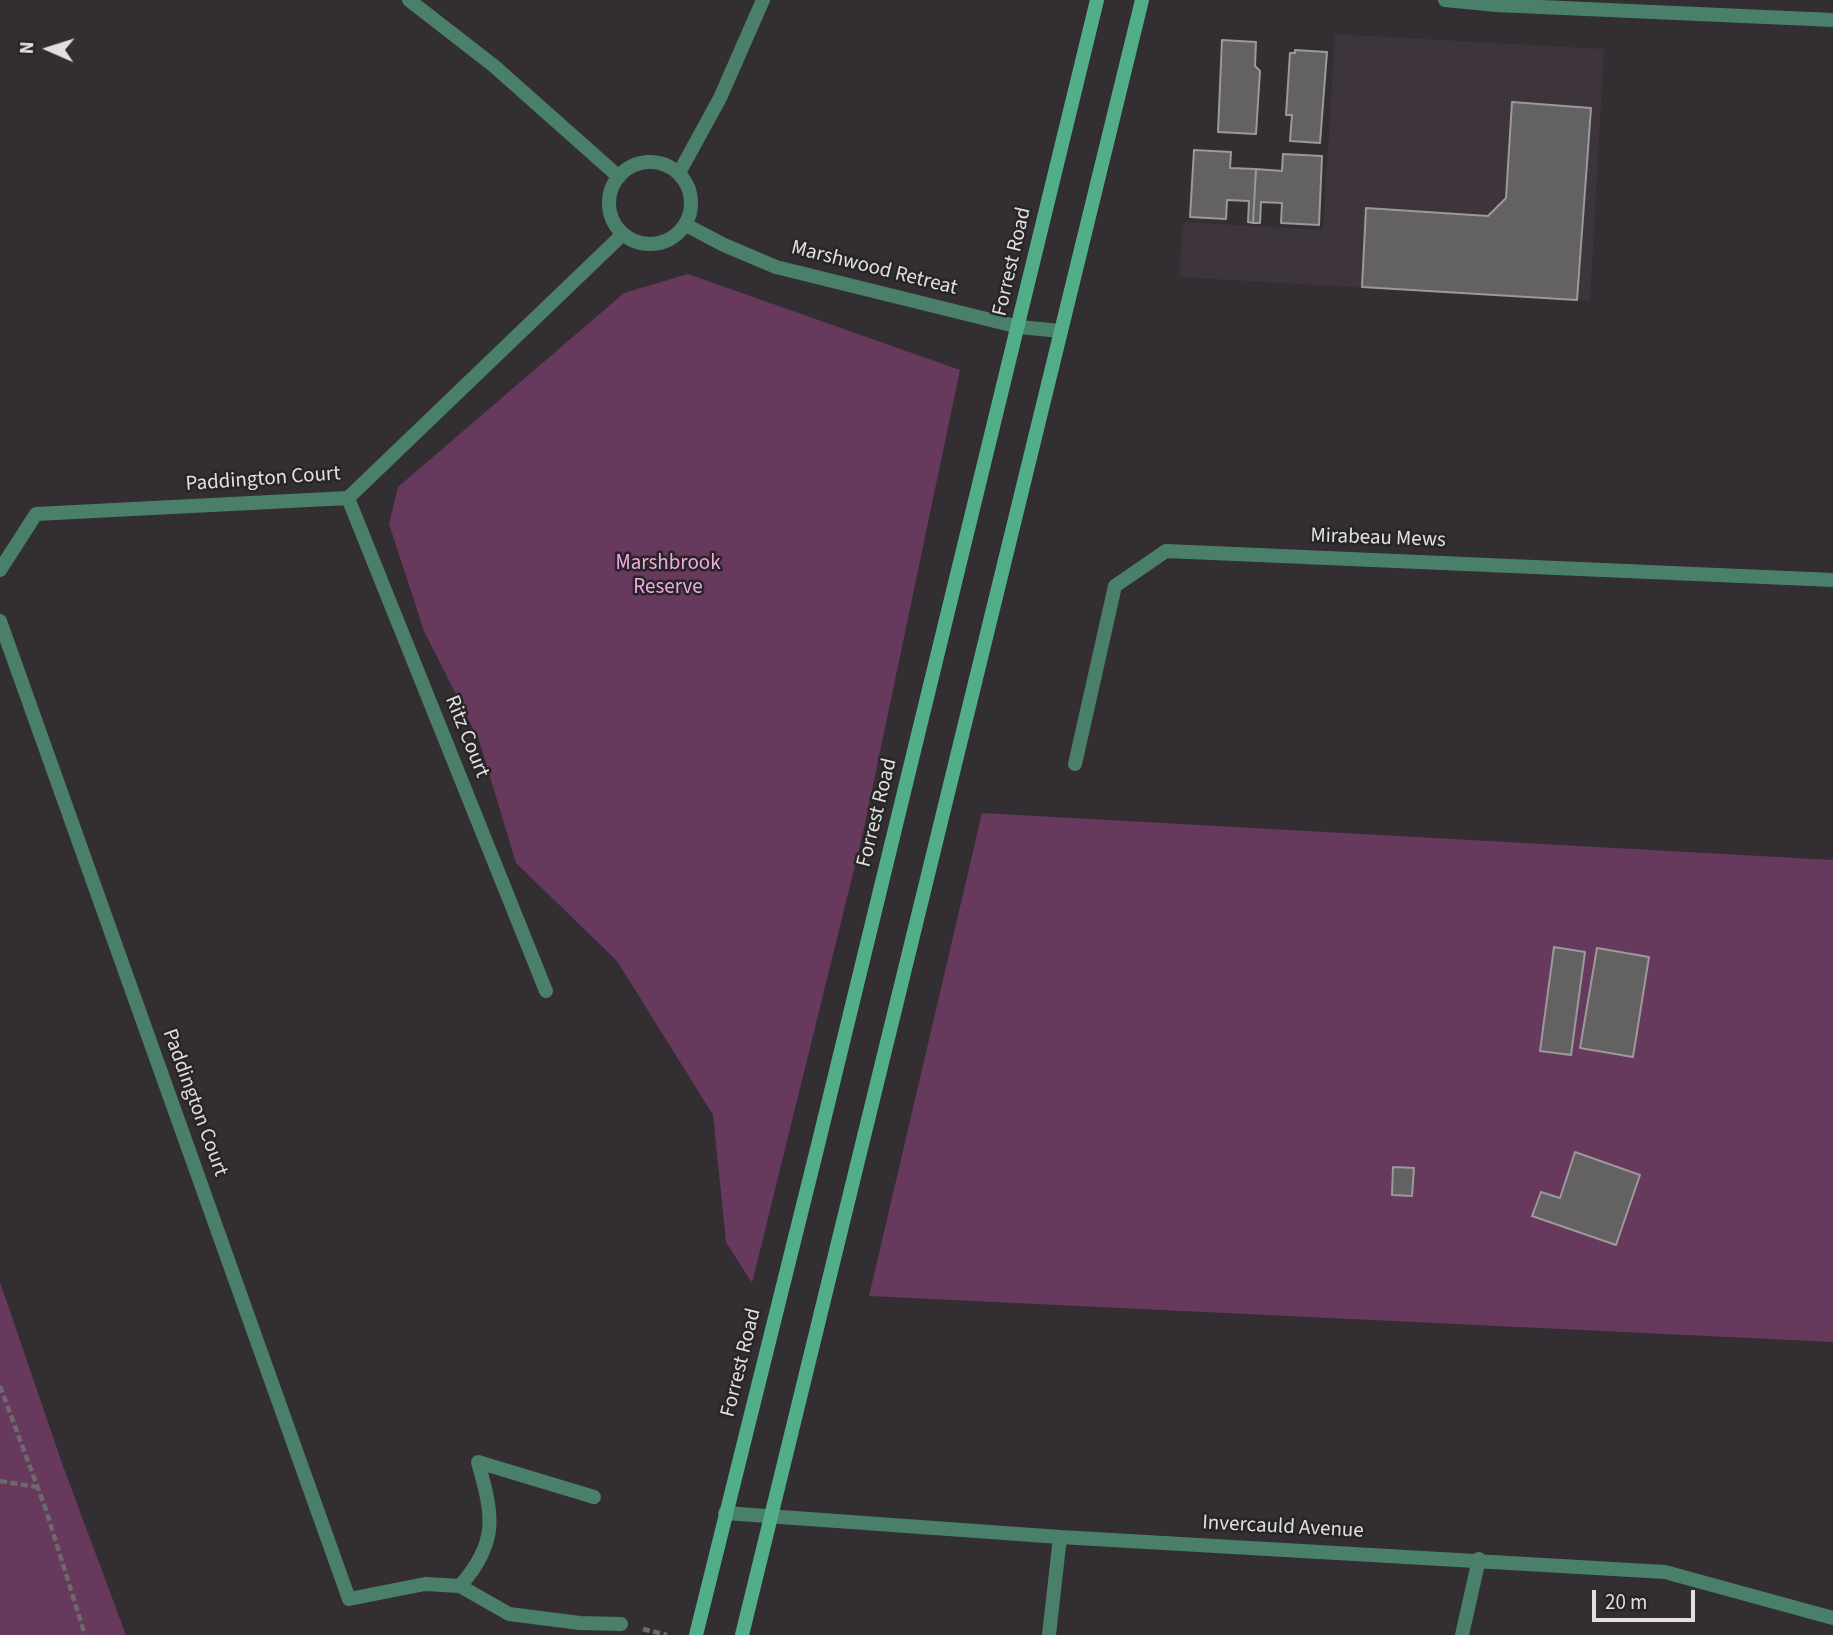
<!DOCTYPE html>
<style>
body{margin:0}
#map{position:relative;width:1833px;height:1635px;overflow:hidden;background:#322e31;font-family:"Source Sans 3",sans-serif}
canvas{display:block}
.north{position:absolute;left:14px;top:14px;width:70px;height:70px;-webkit-text-stroke:5px #282527;paint-order:stroke;rotate:273deg;font-size:19px;font-weight:700;line-height:28px;text-align:center;color:#e2dfe1}
.north::after{content:'';display:block;margin:auto;width:24px;height:32px;background:#e2dfe1;clip-path:polygon(50% 0,100% 100%,50% 72%,0 100%)}
.scale{position:absolute;left:1592px;top:1590px;width:103px;height:32px;box-sizing:border-box;border:4px solid #e2dfe1;border-top:0;padding-left:9px;font-size:21px;line-height:24px;white-space:nowrap;color:#e2dfe1;-webkit-text-stroke:5px #282527;paint-order:stroke}
</style>
<div id="map">
<canvas width="1833" height="1635"></canvas>
<div class="north">N</div>
<div class="scale">20 m</div>
</div>
<script>
const ctx = document.querySelector('canvas').getContext('2d');
ctx.lineJoin = 'round';
function fill(path, color) { ctx.fillStyle = color; ctx.fill(path, 'evenodd'); }
function strokePath(path, color, width, dash) { ctx.strokeStyle = color; ctx.lineWidth = width; ctx.lineCap = dash ? 'butt' : 'round'; ctx.setLineDash(dash || []); ctx.stroke(path); }
function write(font, color, halo, rows, align = 'center') {
  ctx.font = font + ' "Source Sans 3",sans-serif'; ctx.lineWidth = 5; ctx.setLineDash([]); ctx.textBaseline = 'middle'; ctx.strokeStyle = halo; ctx.fillStyle = color; for (const [text, x, y, turn = 0] of rows) {
    ctx.save(); ctx.translate(x, y); ctx.rotate((+turn || 0) * Math.PI / 180); ctx.textAlign = isNaN(turn) ? turn : align; if (halo) ctx.strokeText(text, 0, 0); ctx.fillText(text, 0, 0); ctx.restore();
  }
}
const built = new Path2D(`
 M1335,34L1604,49L1590,301L1179,277L1183,222L1323,230Z`);
const green = new Path2D(`
 M688,274L960,370L863,833L752,1283L726,1242L713,1115L617,961L516,863L479,740L424,631L389,524L398,487L624,293Z
 M982,813L1833,860V1342L869,1296Z
 M0,1282L63,1466L126,1635H0Z`);
const building = new Path2D(`
 M1222,40L1256,42L1255,66L1260,71L1256,134L1218,132Z
 M1295,50L1327,52L1320,143L1290,141L1292,115H1286L1290,53H1295Z
 M1512,102L1591,108L1577,300L1362,287L1366,208L1488,216L1506,198Z
 M1194,150L1231,152L1230,168L1256,169L1253,223L1248,222L1249,201L1227,200L1226,219L1190,217Z
 M1283,154L1322,156L1319,225L1281,223L1282,203L1261,202L1260,223H1253L1256,169L1282,171Z
 M1554,947L1585,952L1571,1055L1540,1051Z
 M1597,948L1649,957L1633,1057L1580,1048Z
 M1575,1152L1640,1175L1616,1245L1532,1216L1541,1192L1560,1198Z
 M1393,1167L1414,1168L1412,1196L1392,1195Z`);
const path = new Path2D(`
 M0,1386L46,1510L85,1635
 M0,1481L37,1487
 M643,1629L667,1635`);
const service = new Path2D(`
 M460,1586C499,1542 493,1515 478,1462L594,1497
 M349,1599L425,1584L460,1586L509,1614L580,1623L621,1624`);
const minor = new Path2D(`
 M409,0L494,66L619,177
 M1445,0L1496,5L1833,20
 M609 203a41 41 0 1 1 82 0a41 41 0 1 1-82 0Z
 M679,173L720,98L763,0
 M686,225L724,245L776,267L1019,327L1061,331
 M348,498L546,991
 M0,570L36,514L348,498L623,234
 M0,621L349,1599
 M1075,764L1115,586L1166,551L1833,580
 M725,1513L1060,1537L1665,1572L1833,1618
 M1049,1635L1060,1537
 M1462,1635L1479,1559`);
const secondary = new Path2D(`
 M696,1635L817,1149L1097,0
 M742,1635L1142,0`);
const streetNames = [
 ["Forrest Road",1013,262,-77],
 ["Marshwood Retreat",874,269,14],
 ["Paddington Court",263,480,-4],
 ["Mirabeau Mews",1378,539,2],
 ["Ritz Court",466,737,68],
 ["Forrest Road",878,813,-76],
 ["Paddington Court",194,1103,70],
 ["Forrest Road",742,1363,-76],
 ["Invercauld Avenue",1283,1528,3]
];
const parkNames = [
 ["Marshbrook",668,564],
 ["Reserve",668,588]
];
fill(built, '#3e353c');
fill(green, '#66395d');
fill(building, '#646163');
strokePath(building, '#9c999b', 2);
strokePath(path, '#6d6a6c', 4.5, [7, 3.5]);
strokePath(service, '#4a8069', 14);
strokePath(minor, '#4a8069', 14);
strokePath(secondary, '#52ae89', 14);
write('21px', '#e2dfe1', '#282527', streetNames);
write('21px', '#f5a6e5', '#282527', parkNames);
</script>
